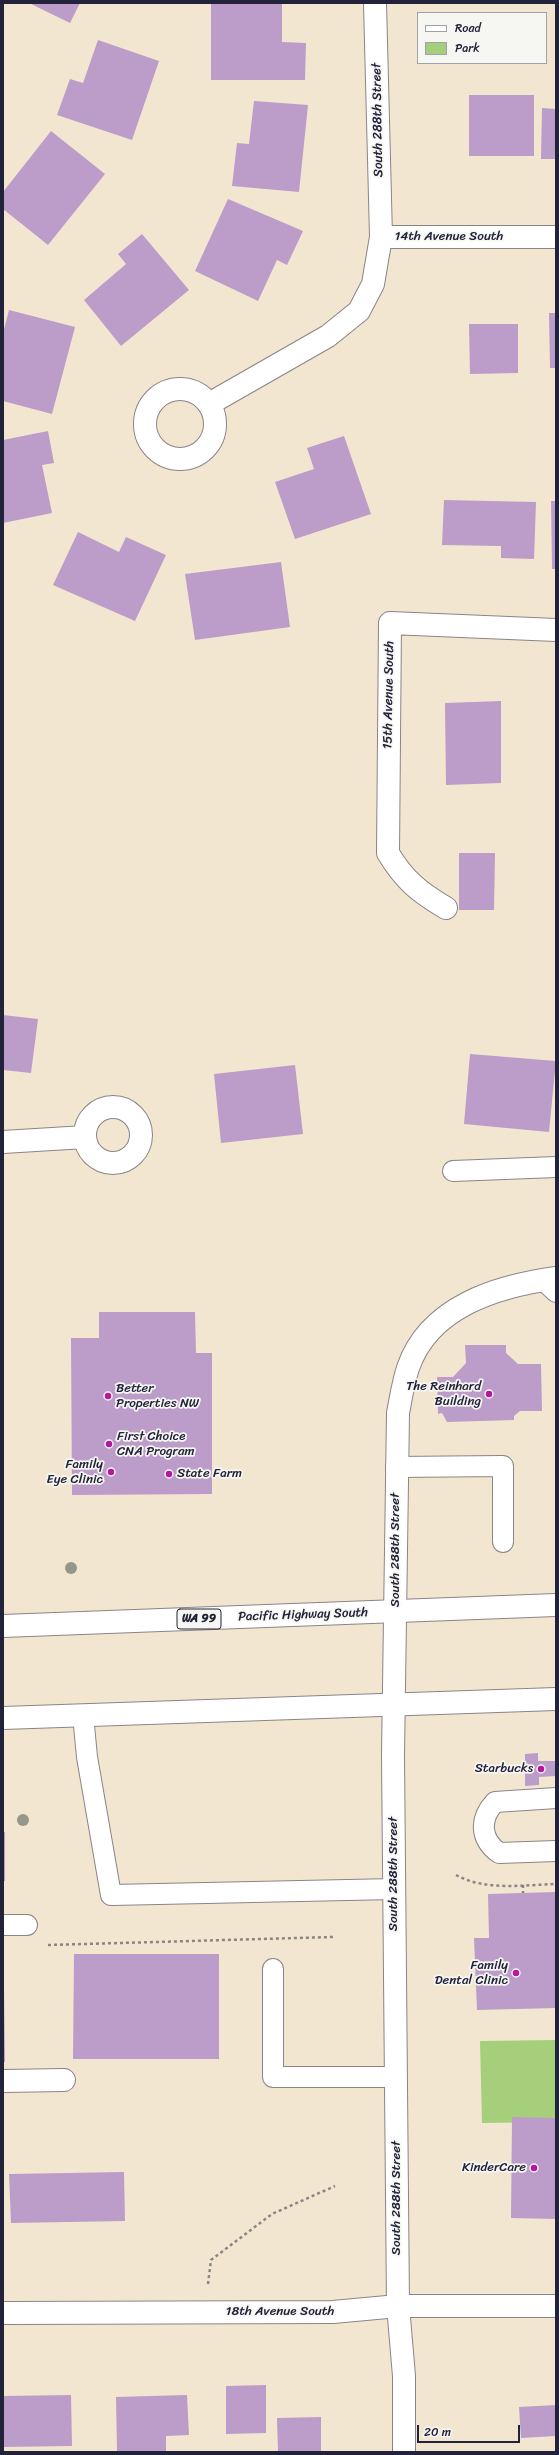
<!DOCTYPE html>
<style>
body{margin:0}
#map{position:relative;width:559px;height:2455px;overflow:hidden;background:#f3e6d1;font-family:Sriracha,sans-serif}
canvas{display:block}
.frame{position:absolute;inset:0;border:4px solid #22223b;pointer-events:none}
.legend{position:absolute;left:417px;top:12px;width:130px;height:52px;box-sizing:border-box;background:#f6f6f2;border:1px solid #a1a1a9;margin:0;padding:5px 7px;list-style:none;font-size:12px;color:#22223b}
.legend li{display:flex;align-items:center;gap:8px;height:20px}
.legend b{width:20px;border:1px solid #a1a1a9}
.scale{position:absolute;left:417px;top:2425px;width:103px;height:18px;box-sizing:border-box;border:2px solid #22223b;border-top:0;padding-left:5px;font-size:12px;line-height:14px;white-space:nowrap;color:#22223b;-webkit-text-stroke:3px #f6f6f2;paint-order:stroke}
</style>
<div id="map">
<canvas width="559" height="2455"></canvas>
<div class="frame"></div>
<ul class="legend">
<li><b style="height:5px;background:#fff"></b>Road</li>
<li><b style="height:11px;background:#a5cf7a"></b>Park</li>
</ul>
<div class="scale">20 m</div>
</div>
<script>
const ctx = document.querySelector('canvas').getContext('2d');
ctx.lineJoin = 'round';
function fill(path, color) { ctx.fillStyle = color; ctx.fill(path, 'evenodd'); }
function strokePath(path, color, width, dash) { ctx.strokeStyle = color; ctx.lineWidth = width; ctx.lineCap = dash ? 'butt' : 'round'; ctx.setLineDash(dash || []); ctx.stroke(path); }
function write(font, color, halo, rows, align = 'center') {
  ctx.font = font + ' Sriracha,sans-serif'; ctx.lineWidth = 3.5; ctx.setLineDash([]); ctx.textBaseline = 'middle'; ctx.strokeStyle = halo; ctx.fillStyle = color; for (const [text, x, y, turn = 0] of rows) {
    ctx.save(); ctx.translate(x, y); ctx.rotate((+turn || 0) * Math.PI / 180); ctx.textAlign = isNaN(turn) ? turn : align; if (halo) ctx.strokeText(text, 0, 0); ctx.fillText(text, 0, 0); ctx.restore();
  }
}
const green = new Path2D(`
 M556,2040V2122L482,2123L480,2041Z`);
const building = new Path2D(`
 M29,3H80L70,23Z
 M211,3H282V42L306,43L305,80H211Z
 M98,40L159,61L132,140L57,115L70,79L83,83Z
 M469,95H534V156H469Z
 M254,101L308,105L299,192L232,186L237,143L249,144Z
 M542,108L556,109V159H541Z
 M51,131L105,174L48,245L3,209V192Z
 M228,199L303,231L287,265L277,260L258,301L195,271Z
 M142,234L189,290L121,346L84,300L126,264L118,254Z
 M9,310L75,327L52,414L3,401V333Z
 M549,313H556V368H550Z
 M469,324H518V373L470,374Z
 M48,431L54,463L42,465L52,513L3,523V440Z
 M344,436L371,514L295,539L275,482L314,469L307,448Z
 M444,500L536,502L534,559L501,558V546L442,545Z
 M551,501H556V569H552Z
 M78,532L119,552L126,537L166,555L135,621L53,585Z
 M281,562L290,627L195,640L185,574Z
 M501,701V783L446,785L445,703Z
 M459,853H495L494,910H459Z
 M3,1015L38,1019L31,1073L3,1070Z
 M470,1054L556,1061L549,1132L464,1124Z
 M295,1065L303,1134L221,1143L214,1074Z
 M99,1312H195L196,1353H212V1494L72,1495L71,1338H99Z
 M465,1345H506V1353L518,1364H541L542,1411H520L514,1416V1420L447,1422L442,1413L438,1414L437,1377H453L466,1363Z
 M538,1753V1761H556V1776L539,1777V1785L525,1786V1754Z
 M3,1832H5V1881H3Z
 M556,1892V2008L477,2010L474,1938H489L488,1894Z
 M74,1954H219V2059H73Z
 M3,1986H4L5,2062H3Z
 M512,2117L556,2118V2219L511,2218Z
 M124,2172L125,2221L11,2223L9,2174Z
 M266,2385V2433L226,2434V2386Z
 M71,2395L72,2446L3,2447V2396Z
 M187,2395L189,2435L166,2436V2452H117L116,2397Z
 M556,2405V2436L521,2438L519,2407Z
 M321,2417V2452H278L277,2418Z`);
const path = new Path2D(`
 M456,1875C485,1891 524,1885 556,1884
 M523,1885V1893
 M48,1945L333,1937
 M208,2284L211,2260L272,2214L335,2186`);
const lane = new Path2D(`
 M453,1171L556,1167
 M543,1280L556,1292
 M396,1467L503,1466V1542
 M83,1715L87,1757L111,1895L395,1889
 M556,1798L495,1802C479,1819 480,1839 499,1853L556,1851
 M3,1925H27
 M273,1969V2077H396`);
const street = new Path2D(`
 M381,237H556
 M145 424a35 35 0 1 1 70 0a35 35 0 1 1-70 0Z
 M209,404L328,336L359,311L373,284L381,237L375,3
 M446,908C419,892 404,880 388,853L390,623L556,630
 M85 1135a28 28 0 1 1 56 0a28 28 0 1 1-56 0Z
 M3,1142L85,1137
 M3,2081L64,2080
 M3,2313L333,2312L398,2306H556`);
const secondary = new Path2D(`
 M404,2452V2376L398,2306L393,1755L398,1413C401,1398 403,1383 408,1368C429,1306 498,1286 556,1278`);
const primary = new Path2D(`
 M3,1626L556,1605
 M3,1718L556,1699`);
const trees = [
 [71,1568],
 [23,1820]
];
const markers = [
 [489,1394,4,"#b5179e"],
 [108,1396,4,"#b5179e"],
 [109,1444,4,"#b5179e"],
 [111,1472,4,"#b5179e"],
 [169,1474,4,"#b5179e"],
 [541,1769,4,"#b5179e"],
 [516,1973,4,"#b5179e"],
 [534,2168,4,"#b5179e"]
];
const shields = [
 [199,1619,44]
];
const shieldNames = [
 ["WA 99",199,1619]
];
const streetNames = [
 ["South 288th Street",378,120,-91],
 ["14th Avenue South",449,237],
 ["15th Avenue South",389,695,-89],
 ["South 288th Street",396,1550,-90],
 ["Pacific Highway South",303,1615,-2],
 ["South 288th Street",394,1874,-90],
 ["South 288th Street",397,2198,-90],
 ["18th Avenue South",280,2312]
];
const poiNames = [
 ["The Reinhard",481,1387],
 ["Building",481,1402],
 ["Better",116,1389,"left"],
 ["Properties NW",116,1404,"left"],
 ["First Choice",117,1437,"left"],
 ["CNA Program",117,1452,"left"],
 ["Family",103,1465],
 ["Eye Clinic",103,1480],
 ["State Farm",177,1474,"left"],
 ["Starbucks",533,1769],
 ["Family",508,1966],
 ["Dental Clinic",508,1981],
 ["KinderCare",526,2168]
];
fill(green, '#a5cf7a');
fill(building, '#bc9cc8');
strokePath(lane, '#8a8486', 22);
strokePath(street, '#8a8486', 24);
strokePath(secondary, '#8a8486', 24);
strokePath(primary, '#8a8486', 24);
strokePath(path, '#8a8486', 2.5, [3, 3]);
strokePath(lane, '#fff', 20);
strokePath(street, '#fff', 22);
strokePath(secondary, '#fff', 22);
strokePath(primary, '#fff', 22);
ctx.fillStyle = '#969789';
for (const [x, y] of trees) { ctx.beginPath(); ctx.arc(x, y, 6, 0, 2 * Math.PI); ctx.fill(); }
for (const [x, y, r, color] of markers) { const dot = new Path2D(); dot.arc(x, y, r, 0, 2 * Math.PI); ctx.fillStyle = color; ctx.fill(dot); strokePath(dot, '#f6f6f2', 1.5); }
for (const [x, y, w] of shields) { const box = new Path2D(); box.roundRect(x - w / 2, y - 10, w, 20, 3); ctx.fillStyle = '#f6f6f2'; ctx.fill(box); strokePath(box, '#22223b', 1); }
write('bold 12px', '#22223b', null, shieldNames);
write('13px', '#22223b', '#f6f6f2', streetNames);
write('13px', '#22223b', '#f6f6f2', poiNames, 'right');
</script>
